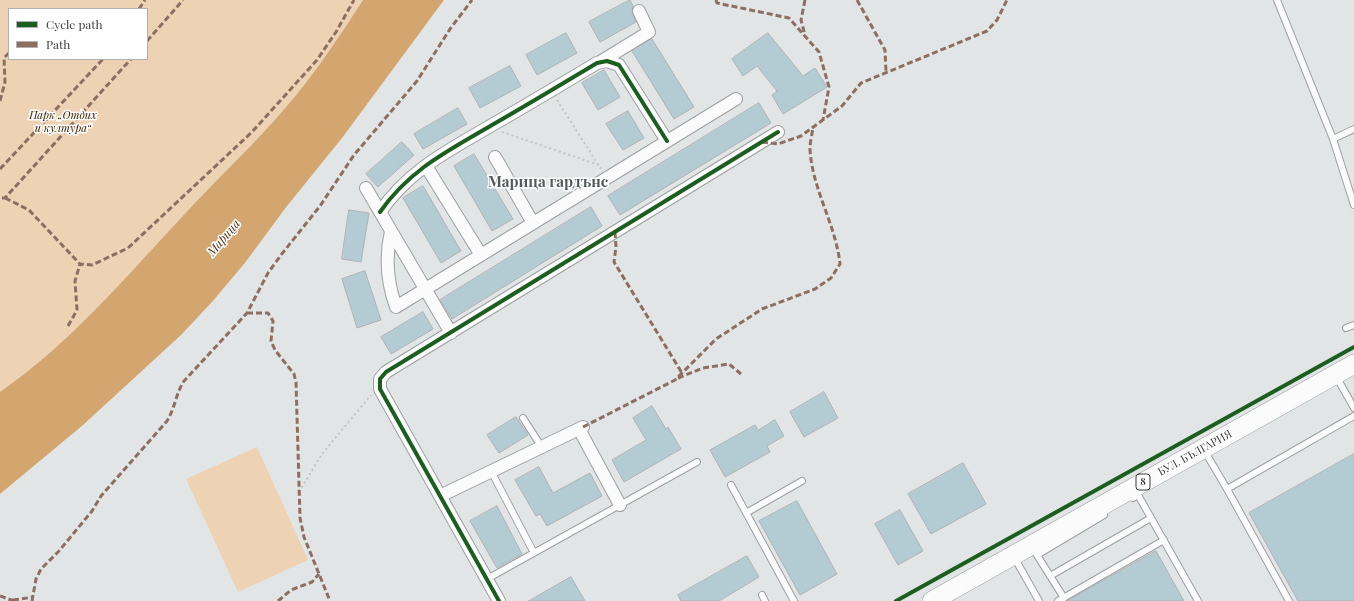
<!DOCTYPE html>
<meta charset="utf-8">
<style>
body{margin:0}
#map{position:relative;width:1354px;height:601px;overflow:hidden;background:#e2e5e6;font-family:"Playfair Display",serif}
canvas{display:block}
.legend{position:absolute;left:8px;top:8px;width:140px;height:52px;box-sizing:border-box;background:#fff;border:1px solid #b0b1b1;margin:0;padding:5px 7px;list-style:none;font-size:12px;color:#393b3c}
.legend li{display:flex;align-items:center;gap:8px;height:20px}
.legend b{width:20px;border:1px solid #b0b1b1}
</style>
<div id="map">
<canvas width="1354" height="601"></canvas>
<ul class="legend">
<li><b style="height:5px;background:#1b5e20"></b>Cycle path</li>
<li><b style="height:5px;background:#8d6e63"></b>Path</li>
</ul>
</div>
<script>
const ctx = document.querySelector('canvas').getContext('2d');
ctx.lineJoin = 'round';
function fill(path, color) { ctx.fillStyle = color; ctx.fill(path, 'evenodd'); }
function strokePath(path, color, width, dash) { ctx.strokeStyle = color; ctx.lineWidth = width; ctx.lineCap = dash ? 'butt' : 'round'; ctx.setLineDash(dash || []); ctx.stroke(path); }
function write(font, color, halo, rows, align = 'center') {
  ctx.font = font + ' "Playfair Display",serif'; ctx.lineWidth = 3; ctx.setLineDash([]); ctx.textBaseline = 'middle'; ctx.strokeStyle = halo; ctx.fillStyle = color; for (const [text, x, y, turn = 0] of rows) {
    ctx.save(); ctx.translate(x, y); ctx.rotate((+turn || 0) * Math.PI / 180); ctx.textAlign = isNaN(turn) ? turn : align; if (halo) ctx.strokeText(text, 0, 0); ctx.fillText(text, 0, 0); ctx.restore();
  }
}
const green = new Path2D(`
 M0,0H363C336,42 307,85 273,122C243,155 211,185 181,218C124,279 69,344 0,392ZM9,9H147V59H9Z
 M257,447L308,560L238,592L186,479Z`);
const water = new Path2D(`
 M363,0H444L342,138L287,206L244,264L212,302L181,335L83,425L0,494V392C69,344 124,279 181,218C211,185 243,155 273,122C307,85 336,42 363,0Z`);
const building = new Path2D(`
 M630,0L633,6L632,11L636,22L600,42L589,22Z
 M566,33L577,53L537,75L526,55Z
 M768,33L803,76L815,68L827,87L783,114L772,95L777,91L757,66L743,76L732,59Z
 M652,39L694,107L674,119L632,51Z
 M510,66L521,86L480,108L469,88Z
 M604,70L620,97L598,110L582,83Z
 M759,103L771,123L620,215L608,196Z
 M458,108L467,124L423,149L414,134Z
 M628,111L644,138L623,150L606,124Z
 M402,142L414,155L378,187L366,174Z
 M474,154L513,219L492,231L454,166Z
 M423,186L461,251L441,263L403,198Z
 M591,207L602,226L452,319L440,300Z
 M349,210L369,213L361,262L342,259Z
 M365,271L381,320L357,328L342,279Z
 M423,312L433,329L391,354L381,337Z
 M824,392L838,418L804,437L790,412Z
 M652,406L666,429L668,427L681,449L624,482L612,460L646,440L633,418Z
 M516,417L528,435L499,453L487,435Z
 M775,420L784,436L767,446L770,452L725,477L710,450L755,425L758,430Z
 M1354,454V601H1298L1249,513Z
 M963,463L986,504L931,534L908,494Z
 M539,467L553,493L590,473L602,496L547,526L540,514L536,516L515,480Z
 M797,501L837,574L800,595L759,521Z
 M497,506L522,554L497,568L470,521Z
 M900,510L923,551L898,565L875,524Z
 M1156,551L1184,601H1067L1093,586Z
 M747,556L759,577L719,601H681L678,595Z
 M571,577L585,601H529Z`);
const path = new Path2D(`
 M557,100L601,169
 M502,132L599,165
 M299,492L322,454L371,395`);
const service = new Path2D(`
 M1277,0L1333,139L1354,205
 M1333,139L1354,129
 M1346,328L1354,325
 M1336,376L1354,408
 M523,418L541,446
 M1204,450L1227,489L1354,416
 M491,471L534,553
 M731,485L794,601
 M1227,489L1289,601
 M1133,498L1138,495L1198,601
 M746,513L802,481
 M1014,557L1039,601
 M1050,576L1151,518
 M487,579L697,462
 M762,595L765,601
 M1064,598L1037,555L1104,515
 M1058,601L1164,540`);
const minor = new Path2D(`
 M600,62L649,32L639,11
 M495,157L533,223
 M426,166L481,255
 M366,188L451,333
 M380,212C410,169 448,151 492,125C527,105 562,84 597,63L607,61L619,65L667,141
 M391,231C385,257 387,282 396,307L736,99
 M579,429L620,505
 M440,496L583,427
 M499,601L380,389V379L386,372L778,132`);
const primary = new Path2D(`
 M932,601L1354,364`);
const quiet = new Path2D(`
 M716,0L717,3L789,18L819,52L829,87L823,120
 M805,0L801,20L805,35
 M857,0L885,50L886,72
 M139,9L145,0
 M147,41L183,0
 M0,101L5,82L4,58L9,53
 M762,142L778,144L801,136L842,106L861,83L987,31L997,20L1007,0
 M0,169L103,59
 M2,198H5L131,59
 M5,198L29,210L80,264L92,265L128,248L252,132L317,60L336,32L354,0
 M615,232L616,247L614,262L682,373
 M247,313H268L273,321L271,341L275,350L294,374L296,382L300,518L304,537L330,601
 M68,326L77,310L75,281L80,264
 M678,378L703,368L729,364L741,374
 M583,427L675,380L716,339L762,309L815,289L831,278L840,264C836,225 812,189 810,149C810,142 812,134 813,128
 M0,596L14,601
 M13,600L34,597
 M32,601L36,579L41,569L59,551L92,511L101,496L167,421C175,408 176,393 184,381L247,313L268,273L281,255L320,206L354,155L417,81L450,29L472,0
 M278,601L291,590L312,582L319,574`);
const cycleway = new Path2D(`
 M380,212C410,169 448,151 492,125C527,105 562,84 597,63L607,61L619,65L667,141
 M499,601L380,389V379L386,372L778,132
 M896,601L1354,347`);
const shields = [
 [1143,482,14]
];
const shieldNames = [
 ["8",1143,482]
];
const parkNames = [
 ["Парк „Отдих",63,116],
 ["и култура“",63,129]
];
const streetNames = [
 ["БУЛ. БЪЛГАРИЯ",1195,453,-29]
];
const waterNames = [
 ["Марица",224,238,-50]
];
const districtNames = [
 ["Марица гардънс",548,182]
];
fill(green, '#eed2b4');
fill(water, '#d3a670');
fill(building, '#b3cbd3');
strokePath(building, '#b0b2b3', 1);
strokePath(service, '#9d9fa0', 8);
strokePath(minor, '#9d9fa0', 14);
strokePath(primary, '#9d9fa0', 20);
strokePath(path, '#c2c4c4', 2, [2, 3]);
strokePath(service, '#fbfbfb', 6);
strokePath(minor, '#fbfbfb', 12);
strokePath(primary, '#fbfbfb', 19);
strokePath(quiet, '#8d6e63', 3, [6, 3]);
strokePath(cycleway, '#1b5e20', 4);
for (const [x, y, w] of shields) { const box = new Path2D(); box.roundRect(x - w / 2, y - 8, w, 16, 3); ctx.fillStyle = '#fff'; ctx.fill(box); strokePath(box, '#393b3c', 1); }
write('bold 10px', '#393b3c', null, shieldNames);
write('italic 11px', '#3d2301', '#fff', parkNames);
write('11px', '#393b3c', '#fff', streetNames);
write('italic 12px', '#503514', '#fff', waterNames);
write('bold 15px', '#53585a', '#fff', districtNames);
</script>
